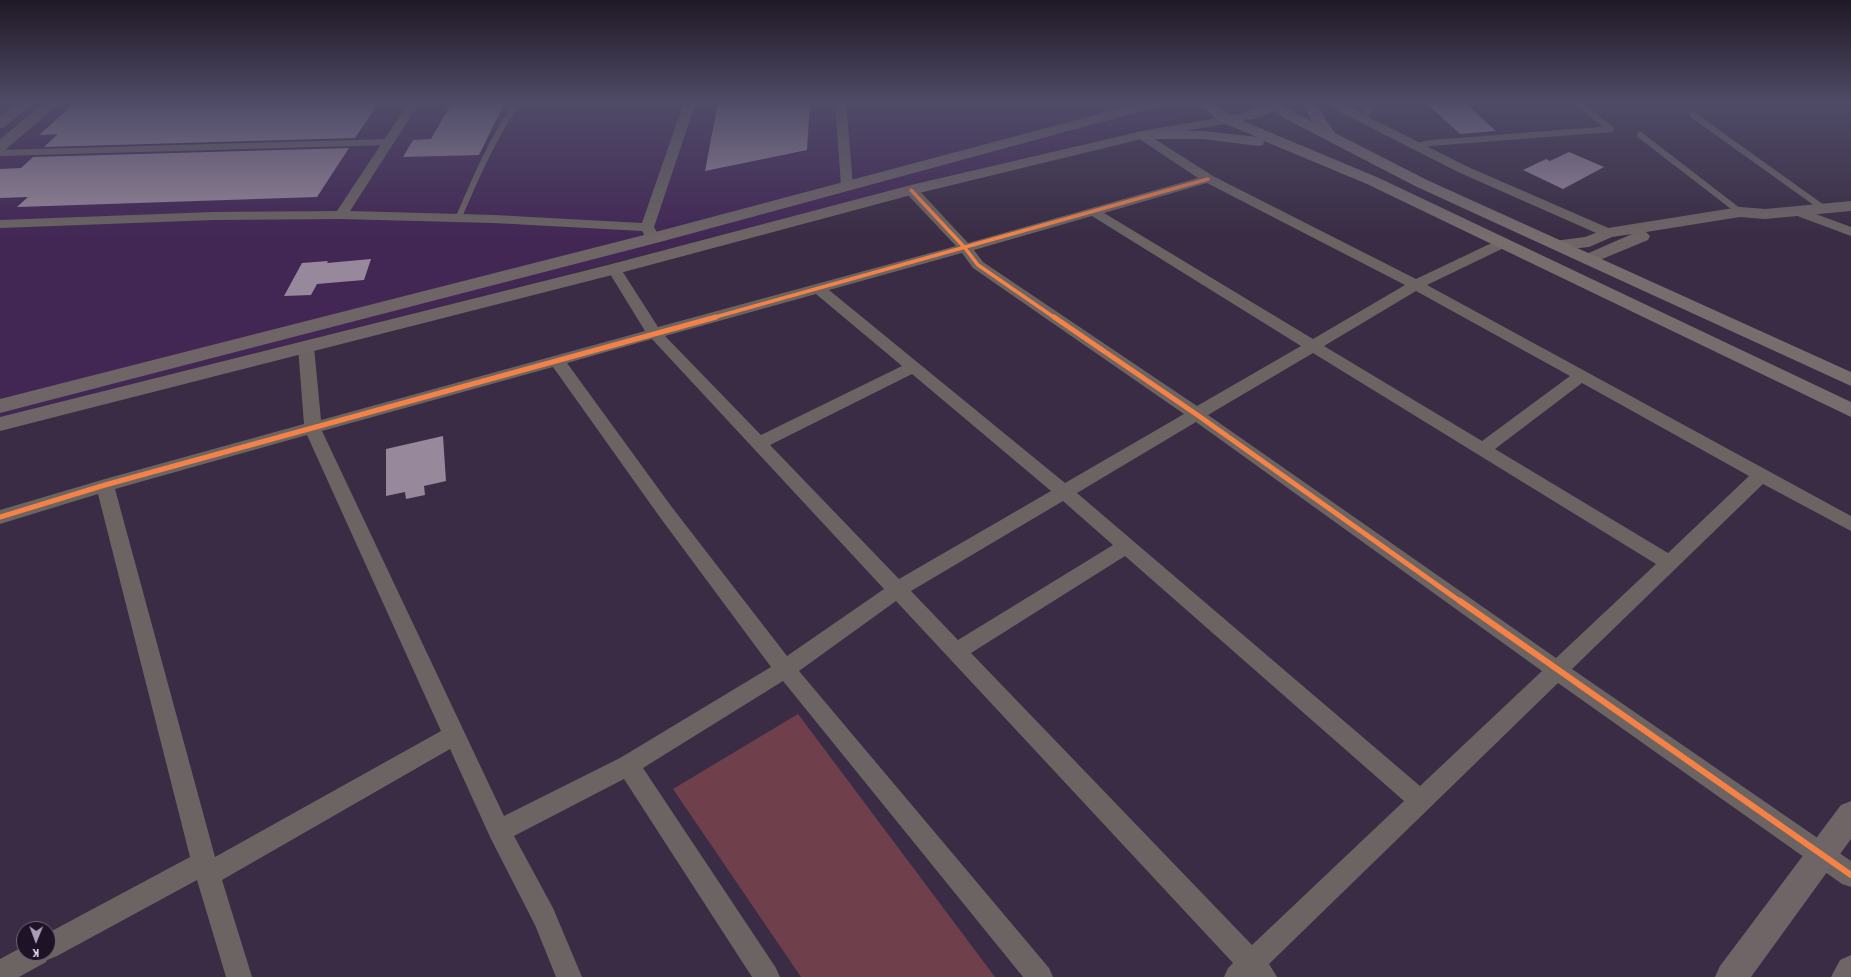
<!DOCTYPE html>
<style>
body{margin:0}
#map{position:relative;width:1851px;height:977px;overflow:hidden;background:#3a2c44;font-family:"Source Sans 3",sans-serif}
canvas{display:block}
.north{position:absolute;left:16px;top:921px;width:40px;height:40px;box-sizing:border-box;background:#1d1226;border:1px solid #6d6178;border-radius:50%;rotate:181deg;font-size:11px;font-weight:700;line-height:16px;text-align:center;color:#e6d8f3}
.north::after{content:'';display:block;margin:auto;width:14px;height:18px;background:#aa9cb6;clip-path:polygon(50% 0,100% 100%,50% 72%,0 100%)}
</style>
<div id="map">
<canvas width="1851" height="977"></canvas>
<div class="north">K</div>
</div>
<script>
const ctx = document.querySelector('canvas').getContext('2d');
ctx.lineJoin = 'round';
function fill(path, color) { ctx.fillStyle = color; ctx.fill(path, 'evenodd'); }
function strokePath(path, color, width, dash) { ctx.strokeStyle = color; ctx.lineWidth = width; ctx.lineCap = dash ? 'butt' : 'round'; ctx.setLineDash(dash || []); ctx.stroke(path); }
const built = new Path2D(`
 M0,102H1206L1210,111L0,417Z`);
const green = new Path2D(`
 M798,714L995,977H801L673,789Z`);
const building = new Path2D(`
 M76,102H379L355,138L44,147L58,134L39,135Z
 M452,102H505L479,155L403,157L413,140L431,139Z
 M718,102H810L807,150L705,171Z
 M1425,102H1464L1496,131L1460,134Z
 M349,148L317,197L17,207L28,197L0,198V169L21,168L33,157Z
 M1569,152L1604,167L1563,189L1523,170L1546,159L1550,161Z
 M371,259L364,280L317,284L311,295L284,296L302,263L328,261L327,263Z
 M443,436L446,481L424,486L425,495L406,499L405,492L386,496V449Z`);
const lane = new Path2D(`
 M1693,115L1823,208
 M1363,119L1374,102
 M1640,135L1740,212
 M1417,146L1431,143L1611,129L1576,102
 M0,153L388,142
 M458,219C476,177 492,139 518,102`);
const street = new Path2D(`
 M409,102H420L350,211L494,215L642,223L684,102H696L654,227L660,238L658,241H648L642,231L494,223L341,219L213,220L0,228V220L213,212L337,211Z
 M835,102H846L853,186L847,190L841,186Z
 M1326,102H1339L1466,166L1613,230L1615,233L1613,236H1603L1458,172L1340,112Z
 M1142,131L1213,176L1416,279L1498,240H1508L1510,243L1508,246L1427,285L1851,516V531L1763,484L1572,669L1851,861V887L1842,884L1558,683L1269,964L1277,977H1224L1228,968L1233,963L896,601L799,671L1049,968L1053,977H1023L783,681L643,768L776,968L780,977H752L624,779L514,836L553,908L582,977H556L535,925L491,839L450,749L222,880L252,977H226L197,880L57,956L47,960L46,962L19,977H0V959L24,946V953H48V933L190,857L98,494L0,524V510L105,479L304,424L298,347L300,344L306,342L312,344L314,347L321,420L645,331L607,269L609,266H619L658,327L956,246L906,193L905,190L906,187H916L968,243L1198,178L1138,138L1136,135ZM1207,183L1405,285L1313,339L1104,213ZM1092,216L1301,346L1197,406L983,262L974,250ZM962,253L973,268L1184,414L1065,483L829,290ZM1416,291L1570,376L1482,441L1324,346ZM816,294L902,366L761,435L665,336ZM652,339L884,589L787,656L671,506L567,363ZM1313,353L1656,564L1556,658L1208,415ZM553,367L659,516L771,667L620,758L504,816L322,431ZM912,374L1051,491L899,579L770,445ZM1582,383L1749,476L1668,553L1495,449ZM1196,422L1542,671L1420,786L1077,493ZM307,435L441,731L215,857L115,489ZM1063,501L1113,545L958,640L911,591ZM1125,556L1404,801L1252,945L971,653Z
 M1797,207L1851,227V236L1792,214L1790,211L1792,208Z`);
const secondary = new Path2D(`
 M19,102H34L5,127L0,128V117Z
 M46,102H61L5,150L0,151V139Z
 M1144,102H1166L1164,105L660,242L0,413V399L648,234Z
 M1272,102H1280L1282,105L1280,108L1262,117L1142,139L915,194L620,273L0,431V417L608,265L911,185L1142,131L1245,113Z
 M1851,201V211L1765,219L1740,217L1646,232L1650,236L1648,240L1590,264L1584,263L1581,259L1584,255L1632,234L1612,237L1589,247L1560,250L1554,249L1552,245L1554,241L1585,237L1608,228L1740,207L1765,209Z
 M1851,801V839L1751,977H1715L1720,966L1841,805Z
 M1851,955V977H1831L1840,960Z`);
const primary = new Path2D(`
 M1196,102H1211L1231,116L1379,178L1851,402V417L1367,184L1264,141L1263,145L1258,146L1203,139H1142L1137,138L1135,135L1137,132L1142,131H1203L1257,137L1221,122Z
 M1265,102H1280L1292,111L1313,122L1300,102H1314L1335,133L1427,180L1851,372V386L1415,186L1282,117Z`);
const cyclewayFar2 = new Path2D(`
 M911,190L965,248L978,265L1055,318
 M712,318L1208,179`);
const cyclewayFar1 = new Path2D(`
 M1054,317L1196,414L1461,602
 M0,517L105,485L716,317`);
const cycleway = new Path2D(`
 M1460,601L1851,875`);
fill(built, '#422755');
fill(green, '#6f404b');
fill(building, '#98889b');
strokePath(lane, '#6b6462', 6);
fill(street, '#6b6462');
fill(secondary, '#6f6566');
fill(primary, '#776d6d');
strokePath(cyclewayFar2, '#f48246', 3.5);
strokePath(cyclewayFar1, '#f48246', 5);
strokePath(cycleway, '#f48246', 6);
const sky = ctx.createLinearGradient(0, 0, 0, 238);
sky.addColorStop(0, '#201825');
sky.addColorStop(0.43, '#4f4b67');
sky.addColorStop(1, '#4f4b6700');
ctx.fillStyle = sky;
ctx.fillRect(0, 0, 1851, 238);
</script>
